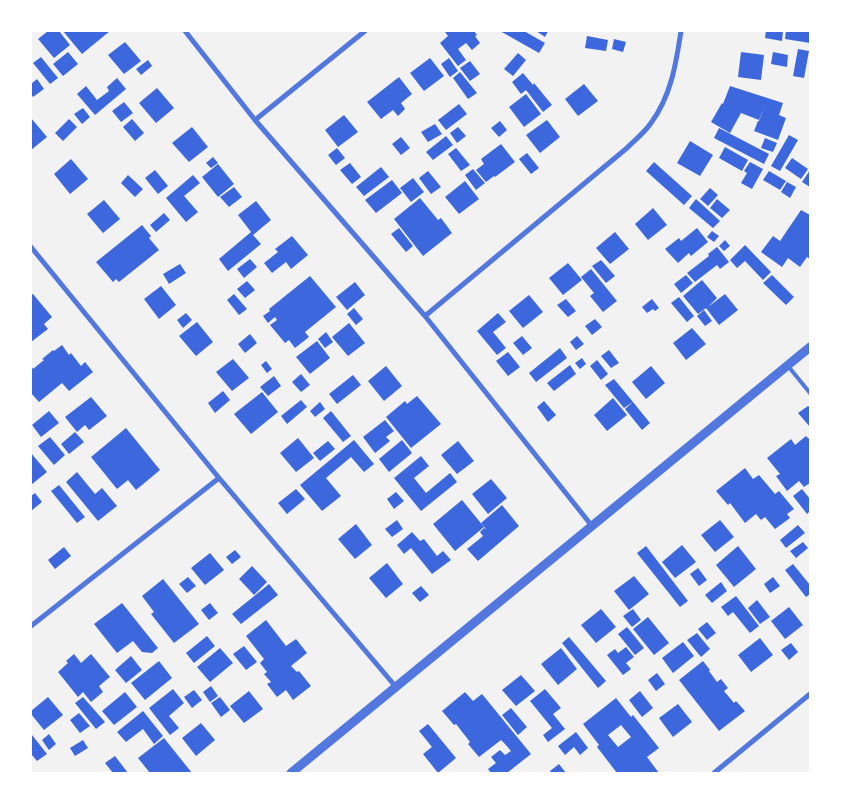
<!DOCTYPE html>
<style>
body{margin:0}
#map{position:relative;width:841px;height:804px;overflow:hidden;background:#f2f2f2;font-family:"Archivo Narrow",sans-serif}
canvas{display:block}
.frame{position:absolute;inset:0;border:32px solid #fff;pointer-events:none}
</style>
<div id="map">
<canvas width="841" height="804"></canvas>
<div class="frame"></div>
</div>
<script>
const ctx = document.querySelector('canvas').getContext('2d');
ctx.lineJoin = 'round';
function fill(path, color) { ctx.fillStyle = color; ctx.fill(path, 'evenodd'); }
function strokePath(path, color, width, dash) { ctx.strokeStyle = color; ctx.lineWidth = width; ctx.lineCap = dash ? 'butt' : 'round'; ctx.setLineDash(dash || []); ctx.stroke(path); }
const building = new Path2D(`
 M48,31H59L70,45L54,58L38,39Z
 M63,31H110L82,54Z
 M446,31H474L477,35L475,36L480,43L472,50L466,43L458,49L466,60L458,66L440,43L448,36L445,32Z
 M500,31H524L545,43L539,53Z
 M536,31H548L545,37Z
 M766,31H783L782,41L765,38Z
 M786,31H810V43L785,39Z
 M587,36L608,40L606,51L585,48Z
 M614,39L626,42L623,52L612,49Z
 M125,42L141,61L124,74L108,55Z
 M798,49L809,51L804,78L793,76Z
 M68,52L78,64L63,76L53,64Z
 M741,52L764,55L761,80L738,77Z
 M773,52L788,55L787,67L771,64Z
 M518,53L526,60L513,76L504,69Z
 M41,57L58,78L50,84L33,63Z
 M430,58L444,76L424,91L410,73Z
 M449,58L458,71L450,77L441,64Z
 M148,60L152,66L141,75L136,69Z
 M470,61L480,74L470,81L460,68Z
 M460,72L477,93L468,99L453,78Z
 M523,73L533,85L534,83L552,105L543,112L526,90L521,94L512,82Z
 M399,77L412,94L401,103L405,109L398,116L393,110L381,119L367,102Z
 M117,78L126,89L95,115L77,94L86,86L97,100L109,91L107,87Z
 M37,79L44,89L33,97L31,94V84Z
 M584,84L598,101L578,116L565,99Z
 M730,86L783,103L779,115L786,118L778,140L754,131L758,121H759L765,105L759,120L736,111L741,113L730,133L711,122L722,103L723,104Z
 M157,88L174,108L156,123L139,103Z
 M526,94L541,114L524,127L509,107Z
 M124,102L133,113L121,122L112,111Z
 M459,104L467,114L446,130L438,120Z
 M83,108L90,117L82,124L74,114Z
 M344,115L358,132L338,147L325,130Z
 M31,118L47,137L31,150Z
 M69,119L77,127L63,141L55,133Z
 M132,119L144,133L135,141L123,127Z
 M547,120L560,137L540,153L526,135Z
 M500,121L507,130L499,137L491,128Z
 M435,124L442,134L428,142L421,132Z
 M192,127L208,147L189,162L172,143Z
 M458,127L466,136L457,143L450,133Z
 M719,128L769,154L764,164L714,138Z
 M789,135L798,140L780,171L771,166Z
 M446,136L453,145L433,160L426,152Z
 M401,137L410,148L401,155L392,144Z
 M765,138L777,143L773,152L761,148Z
 M690,141L713,155L700,176L677,163Z
 M501,144L515,162L495,177L494,176L486,182L476,170L484,164L481,159Z
 M725,147L748,160L742,171L719,158Z
 M337,148L345,158L336,165L328,155Z
 M456,148L470,165L461,171L448,154Z
 M527,153L539,168L531,174L519,159Z
 M213,157L218,163L211,168L206,163Z
 M792,158L808,169L801,179L785,168Z
 M71,159L88,179L70,194L54,174Z
 M654,162L692,196L684,205L646,171Z
 M750,162L763,169L752,189L741,183L747,173L744,171Z
 M350,163L361,177L352,184L340,170Z
 M218,164L234,184L218,197L202,177Z
 M381,167L389,177L364,196L356,187Z
 M473,169L485,183L476,190L465,175Z
 M155,170L168,186L158,194L145,178Z
 M810,170V187L802,182Z
 M428,171L441,187L431,194L419,178Z
 M769,171L786,181L780,190L763,180Z
 M128,175L143,189L135,197L121,183Z
 M193,175L200,183L184,196L198,212L186,222L166,198Z
 M413,178L424,192L411,202L400,188Z
 M392,180L402,193L376,213L365,200Z
 M465,181L479,199L459,214L445,197Z
 M787,182L796,187L790,198L781,192Z
 M234,187L242,197L229,207L220,197Z
 M710,188L718,195L708,206L700,199Z
 M420,198L438,220L441,218L452,233L423,256L394,219Z
 M696,199L720,221L713,228L689,208Z
 M717,199L730,210L722,218L710,208Z
 M104,200L120,219L103,233L87,214Z
 M256,201L271,220L253,235L261,244L228,271L219,259L251,232L238,215Z
 M653,208L667,225L648,240L635,224Z
 M801,210L810,215V259L807,257L800,267L788,258L782,267L761,252L773,236L780,241Z
 M164,213L170,220L156,232L150,225Z
 M142,225L151,236L149,238L159,250L119,282L116,279L113,282L96,262Z
 M399,228L413,246L406,252L391,234Z
 M697,228L708,242L691,256L689,253L678,263L665,249L679,238L681,241Z
 M712,231L719,236L714,242L707,237Z
 M615,232L629,249L610,264L596,248Z
 M292,236L308,255L291,269L286,262L272,273L264,263L278,252L275,249Z
 M725,240L730,246L724,251L719,246Z
 M745,245L771,272L763,280L745,261L737,268L730,260Z
 M717,247L729,262L720,269L717,265L695,282L687,273L709,256L708,254Z
 M250,259L257,267L244,278L237,269Z
 M601,260L615,276L606,283L592,266Z
 M568,263L582,280L563,295L549,278Z
 M180,264L186,273L169,284L163,274Z
 M591,269L617,301L603,312L590,296L594,293L581,277Z
 M686,275L693,283L681,293L674,284Z
 M772,275L794,297L786,305L763,283Z
 M310,276L336,307L305,332L309,337L295,348L289,340L285,343L270,325L277,320L275,317L268,323L263,316L270,311L269,309Z
 M702,280L717,298L708,307L725,294L738,310L719,325L706,308L698,314L683,296Z
 M247,281L255,290L245,298L237,289Z
 M355,282L365,295L347,310L336,297Z
 M161,286L176,305L159,319L144,299Z
 M33,294L52,317L44,324L48,329L31,342V295Z
 M234,294L247,309L239,315L227,300Z
 M529,295L543,312L523,328L509,311Z
 M679,297L694,316L687,322L671,303Z
 M566,299L576,311L568,317L557,305Z
 M652,299L659,308L655,311L653,309L647,313L642,307Z
 M354,308L363,319L356,325L347,314Z
 M704,310L712,321L705,326L697,316Z
 M186,313L192,320L183,328L177,320Z
 M498,313L506,322L493,332L506,348L497,355L477,331Z
 M595,319L602,327L592,335L585,326Z
 M197,322L213,342L196,356L179,336Z
 M349,323L365,343L348,356L332,337Z
 M692,328L706,344L686,360L673,343Z
 M326,332L333,342L325,348L318,339Z
 M250,334L257,343L245,353L238,344Z
 M522,336L532,348L523,355L513,343Z
 M577,336L584,344L576,350L570,342Z
 M317,341L330,358L310,374L296,357Z
 M62,345L69,355L71,353L81,366L85,362L93,372L69,391L62,383L39,402L31,393V365L33,369L44,360L42,359L53,350L54,351Z
 M560,348L567,358L536,382L529,373Z
 M609,350L619,363L611,368L601,356Z
 M508,352L520,367L508,376L496,361Z
 M582,358L586,364L580,369L575,363Z
 M233,359L249,378L232,391L216,372Z
 M597,360L608,374L601,380L590,366Z
 M266,361L272,369L267,373L261,365Z
 M570,365L576,374L554,391L547,383Z
 M386,366L402,386L384,401L368,381Z
 M651,366L665,383L646,399L632,382Z
 M301,374L310,385L301,392L292,382Z
 M353,375L361,385L337,404L329,394Z
 M274,376L281,386L268,396L260,387Z
 M614,379L633,402L624,408L605,385Z
 M223,391L230,400L215,413L208,403Z
 M262,392L278,412L251,434L234,414Z
 M417,396L441,424L411,448L386,417L405,401L407,404Z
 M91,397L107,416L89,430L85,425L77,432L65,417Z
 M613,398L627,415L607,431L594,415Z
 M301,400L307,407L287,424L281,416Z
 M544,401L556,415L548,422L537,407Z
 M320,402L325,409L315,417L310,411Z
 M633,402L650,423L642,430L625,409Z
 M808,406L810,408V427L798,413Z
 M49,411L59,423L41,437L32,425Z
 M331,411L351,436L343,442L323,418Z
 M385,420L394,431L386,437L390,441L375,453L363,437Z
 M126,428L160,470L136,490L128,480L117,489L91,457Z
 M75,432L84,442L69,454L61,444Z
 M806,436L810,440V483L804,487L799,481L787,491L776,476L780,474L767,458L791,439L795,445Z
 M50,437L65,455L54,465L38,446Z
 M298,438L314,458L296,472L280,453Z
 M354,440L374,464L364,472L351,457L326,478L341,496L322,511L300,485Z
 M402,440L412,453L389,472L379,459Z
 M328,441L335,449L320,461L313,453Z
 M458,441L474,461L457,474L441,455Z
 M31,453L47,472L31,485Z
 M421,456L429,466L414,478L426,493L450,473L457,482L421,511L394,478Z
 M745,468L753,479L759,475L775,494L779,491L794,509L787,514L790,518L775,529L765,517L761,520L756,514L745,523L730,503L728,505L716,491Z
 M77,472L95,494L102,488L117,506L98,521L66,482Z
 M491,479L507,498L488,514L472,494Z
 M59,485L85,517L77,523L51,491Z
 M296,489L305,499L287,514L278,503Z
 M802,489L810,499V511L807,514L793,496Z
 M396,492L404,501L394,509L387,499Z
 M35,493L42,502L31,511V496Z
 M462,500L484,527L455,551L433,524Z
 M502,505L519,526L478,561L467,549L483,536L480,532L484,528L486,529L481,523Z
 M397,520L403,529L392,537L385,529Z
 M720,520L734,537L715,552L701,535Z
 M356,524L372,545L355,559L338,539Z
 M798,525L805,533L786,548L780,540Z
 M412,532L420,541L424,539L437,556L443,551L451,560L432,574L411,548L404,554L397,545Z
 M803,542L808,548L796,558L790,551Z
 M682,545L696,562L675,578L662,562Z
 M646,546L688,601L680,607L637,553Z
 M738,546L756,569L734,587L716,565Z
 M64,547L71,556L55,569L48,560Z
 M235,550L241,557L232,564L226,557Z
 M210,553L224,570L205,585L191,568Z
 M387,563L403,584L386,598L369,578Z
 M793,564L810,585V594L806,597L785,570Z
 M252,566L267,582L254,595L239,579Z
 M698,568L707,580L699,586L690,574Z
 M634,576L649,594L629,610L614,591Z
 M188,577L196,586L187,593L179,584Z
 M773,577L780,586L770,593L764,584Z
 M163,579L199,624L174,643L151,614L154,612L142,596Z
 M721,582L727,591L712,603L705,595Z
 M269,584L278,595L241,624L232,614Z
 M421,586L429,595L420,602L412,593Z
 M736,596L759,626L750,633L733,612L728,616L721,607Z
 M757,600L770,617L760,624L748,608Z
 M122,603L158,648L152,653L142,652L133,641L117,653L94,624Z
 M210,603L218,613L209,620L201,610Z
 M789,607L803,625L785,639L771,621Z
 M601,609L616,627L596,643L581,625Z
 M633,609L641,620L632,627L623,616Z
 M648,617L669,643L654,655L633,629Z
 M266,620L286,646L296,639L307,653L291,666L297,672L299,671L311,686L293,700L286,690L277,697L267,684L271,682L264,674L267,672L260,663L264,659L246,636Z
 M707,622L716,633L707,640L698,629Z
 M627,627L644,648L635,655L618,634Z
 M697,633L710,649L701,657L687,640Z
 M207,636L215,646L194,663L186,653Z
 M569,637L606,681L598,688L562,643Z
 M760,638L773,655L751,672L738,655Z
 M683,642L694,656L673,673L662,658Z
 M791,643L798,652L789,660L781,650Z
 M244,646L257,662L246,670L233,654Z
 M626,647L634,657L626,663L631,669L623,675L607,655L615,649L618,653Z
 M220,648L233,663L210,682L197,667Z
 M561,648L577,669L558,685L541,664Z
 M74,654L81,663L91,654L110,677L99,686L103,692L91,702L83,692L78,697L58,672L68,663L66,661Z
 M131,656L142,670L126,683L115,670Z
 M159,661L172,678L145,700L131,683Z
 M703,661L710,670L709,671L717,682L721,679L728,688L724,691L734,703L736,701L745,711L719,731L679,680Z
 M657,673L665,684L656,691L648,680Z
 M521,675L535,691L516,706L502,690Z
 M211,686L218,696L210,702L203,692Z
 M173,689L184,703L169,716L179,728L170,735L149,708Z
 M545,689L561,708L553,714L565,729L548,742L543,735L552,728L530,701Z
 M194,690L202,700L192,708L184,697Z
 M249,691L263,709L244,723L230,706Z
 M640,691L653,708L642,717L629,700Z
 M125,692L137,707L114,725L102,711Z
 M465,692L473,701L482,694L531,754L507,773H491L488,769L496,763L491,757L500,750L505,755L511,751L505,744L501,740L479,757L468,744L470,742L456,724L454,725L442,711Z
 M48,697L63,715L44,730L31,714V711Z
 M83,697L105,722L96,729L75,703Z
 M220,697L230,710L221,717L211,703Z
 M616,698L631,717L633,715L659,748L647,757L659,773H617L597,747L599,745L583,724ZM621,725L631,737L618,747L608,735Z
 M678,704L692,722L673,737L659,718Z
 M511,708L527,727L518,735L502,715Z
 M143,711L163,736L154,744L143,729L126,742L117,732Z
 M79,713L90,726L80,733L70,720Z
 M201,723L215,740L196,756L182,738Z
 M428,724L456,758L438,773L423,754L432,747L419,731Z
 M576,732L588,748L580,755L574,747L565,755L558,746Z
 M49,734L56,744L49,750L42,740Z
 M32,735L47,754L37,761L31,754V736Z
 M164,738L192,773H150L138,758Z
 M83,740L88,748L75,756L70,748Z
 M115,756L128,773H113L105,763Z
 M559,764L566,773H551L550,771Z`);
const service = new Path2D(`
 M788,366L810,393`);
const minor = new Path2D(`
 M185,31L255,120L425,316L592,526
 M255,120L365,31
 M31,247L219,478L396,687
 M425,316L627,148C635,140 645,132 651,123C671,96 676,64 681,31
 M31,626L219,478
 M714,773L810,694`);
const tertiary = new Path2D(`
 M291,773L810,347`);
fill(building, '#3d67dc');
strokePath(service, '#5277de', 4);
strokePath(minor, '#5277de', 5);
strokePath(tertiary, '#5277de', 9);
</script>
